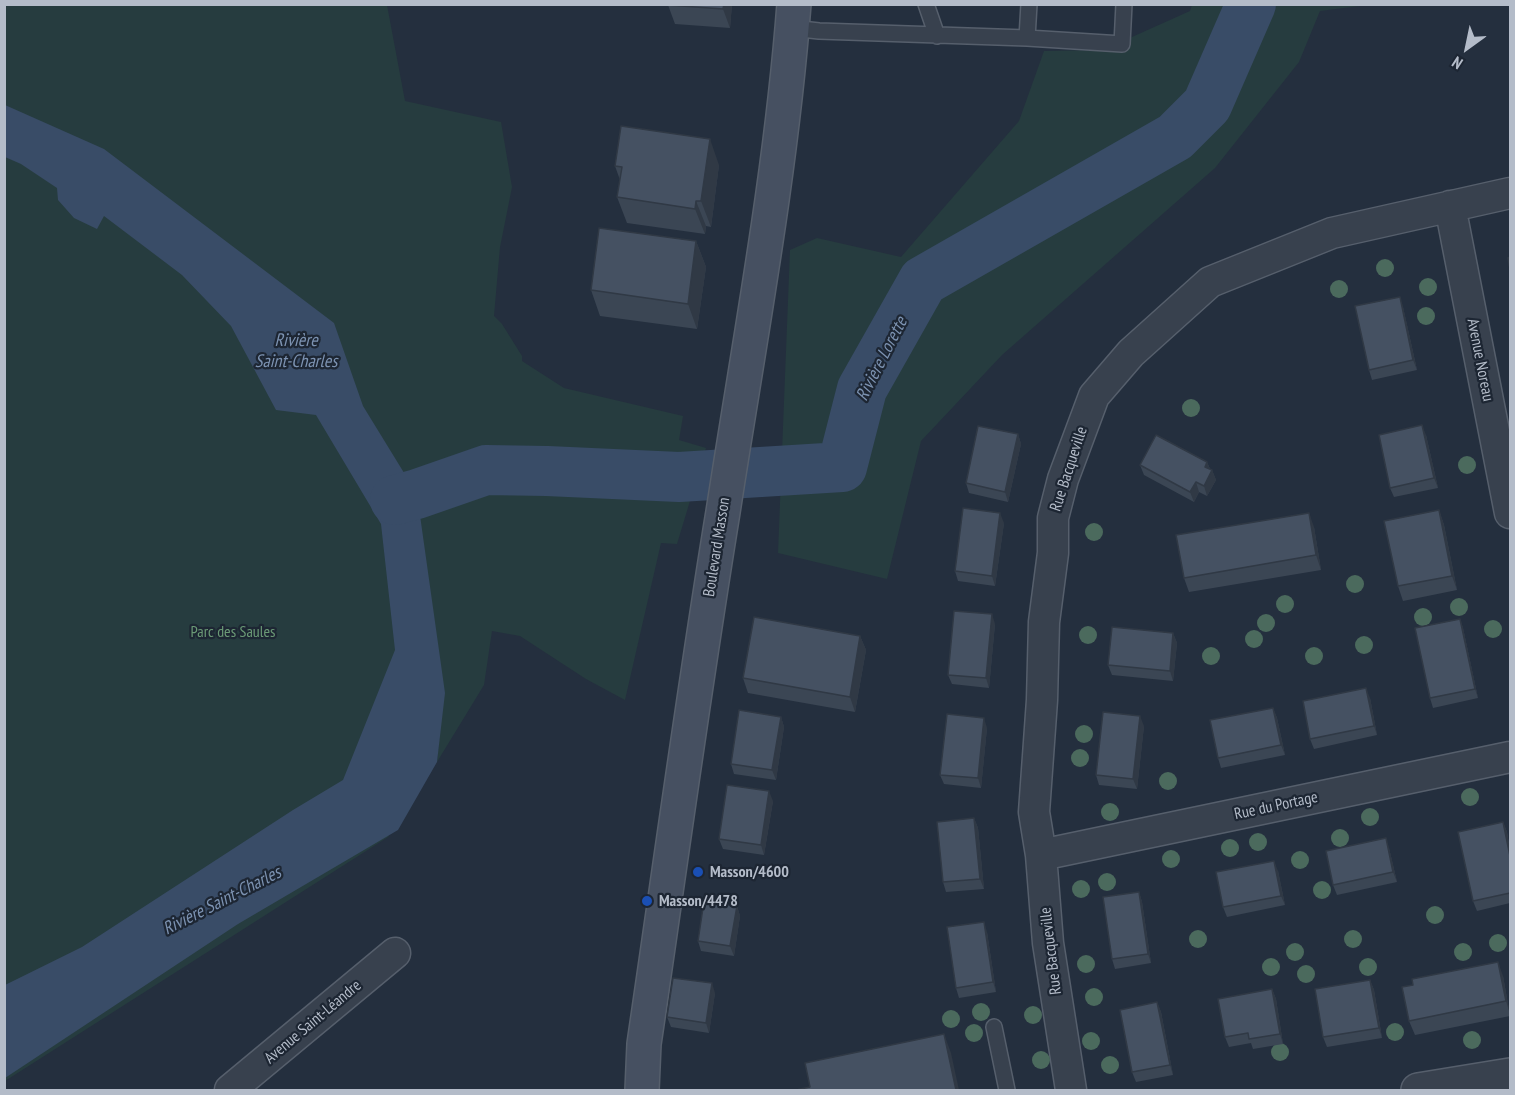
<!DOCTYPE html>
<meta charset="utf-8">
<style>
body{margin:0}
#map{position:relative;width:1515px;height:1095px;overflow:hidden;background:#242f3e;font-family:"PT Sans Narrow",sans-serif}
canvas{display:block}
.frame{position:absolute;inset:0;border:6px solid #b4bcc9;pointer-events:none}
.north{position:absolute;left:1437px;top:18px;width:60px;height:60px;-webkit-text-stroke:4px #1d2633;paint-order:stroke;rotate:213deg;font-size:16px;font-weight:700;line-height:24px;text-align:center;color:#b4bcc9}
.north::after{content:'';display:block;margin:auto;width:21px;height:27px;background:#b4bcc9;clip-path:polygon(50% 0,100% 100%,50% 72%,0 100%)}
</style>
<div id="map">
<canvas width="1515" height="1095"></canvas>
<div class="frame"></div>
<div class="north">N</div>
</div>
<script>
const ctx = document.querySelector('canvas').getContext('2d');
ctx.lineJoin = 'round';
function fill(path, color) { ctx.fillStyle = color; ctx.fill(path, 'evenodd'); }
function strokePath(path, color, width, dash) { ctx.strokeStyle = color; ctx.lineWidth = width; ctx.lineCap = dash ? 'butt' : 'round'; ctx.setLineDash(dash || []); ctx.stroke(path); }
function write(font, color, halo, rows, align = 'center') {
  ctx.font = font + ' "PT Sans Narrow",sans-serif'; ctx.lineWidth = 4.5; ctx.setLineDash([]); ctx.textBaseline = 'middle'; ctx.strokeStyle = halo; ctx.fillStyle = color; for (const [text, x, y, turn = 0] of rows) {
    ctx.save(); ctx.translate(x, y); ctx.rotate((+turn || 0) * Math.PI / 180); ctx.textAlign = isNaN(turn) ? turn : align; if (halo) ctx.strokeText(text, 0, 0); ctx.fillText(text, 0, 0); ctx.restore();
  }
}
const green = new Path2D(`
 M5,5H387L405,101L501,122L512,187L500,247L494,316L502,324L522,356V361L564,388L683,416L679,440L706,448L677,544L661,543L625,700L586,679L520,636L492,631L484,685L437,762L440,729L388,837L5,1081Z
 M1192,5H1368L1320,11L1299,62L1215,168L1002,355L921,441L887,579L778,553L790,250L817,238L901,257L1019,121L1044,51L1103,50L1190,11Z`);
const water = new Path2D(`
 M5,105L104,149L334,323L363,406L417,494L445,693L437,762L398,830L238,924L5,1078V985L82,947L293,810L343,780L395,650L381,524L316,415L276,410L231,326L182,275L104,216L97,229L74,218L58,200L57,188L21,164L5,157Z`);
const river = new Path2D(`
 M395,500L417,494L486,470L547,471L679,477L842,467L862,389L923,281L1175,137L1207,105L1251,4`);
const service = new Path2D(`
 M926,4L937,36
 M792,28L819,31L1027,38L1122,44L1124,4
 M1027,38L1029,4
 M994,1027L1007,1090`);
const minor = new Path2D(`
 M1450,206L1510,513
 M1041,855L1510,757
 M230,1090L395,953
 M1071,1090L1048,943L1041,855L1034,812L1042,700L1044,622L1053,553V518L1063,479L1094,396L1131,353L1210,282L1332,233L1510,193`);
const tertiary = new Path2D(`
 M1418,1090L1510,1075`);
const secondary = new Path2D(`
 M642,1090L644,1044C670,867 694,689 723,512C749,343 781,175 794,4`);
const trees = [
 [1385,268],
 [1428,287],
 [1339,289],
 [1426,316],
 [1191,408],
 [1467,465],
 [1094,532],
 [1355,584],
 [1285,604],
 [1459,607],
 [1423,617],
 [1266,623],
 [1493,629],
 [1088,635],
 [1254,639],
 [1364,645],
 [1211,656],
 [1314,656],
 [1084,734],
 [1080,758],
 [1168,781],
 [1470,797],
 [1110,812],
 [1370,817],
 [1340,838],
 [1258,842],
 [1230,848],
 [1171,859],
 [1300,860],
 [1107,882],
 [1081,889],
 [1322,890],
 [1435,915],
 [1198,939],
 [1353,939],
 [1498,943],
 [1295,952],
 [1463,952],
 [1086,964],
 [1271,967],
 [1368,967],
 [1306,974],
 [1094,997],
 [981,1012],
 [1033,1015],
 [951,1019],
 [1395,1032],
 [974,1033],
 [1472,1040],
 [1091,1041],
 [1280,1052],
 [1041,1060],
 [1110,1065]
];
const wall = new Path2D(`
 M732,4L730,28L675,24L668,5Z
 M719,165L711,227L706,226L705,234L627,223L617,197L620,180L615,166Z
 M696,241L706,267L697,329L600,316L591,290Z
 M1403,307L1417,370L1372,380L1369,370Z
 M1018,434L1021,444L1008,502L969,493L966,483Z
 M1426,435L1438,488L1394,497L1390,488Z
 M1207,462L1210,469L1212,470L1216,480L1207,496L1199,492L1194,502L1144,475L1140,465Z
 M1439,510L1444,525L1457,590L1403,601L1398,586Z
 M1004,523L995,586L958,581L955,571Z
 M1314,527L1321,570L1189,592L1184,578Z
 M1460,619L1463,628L1478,698L1433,708L1430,698Z
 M995,624L989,688L952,684L948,675Z
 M1173,633L1177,643L1173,681L1112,675L1108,665Z
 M860,636L866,650L855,712L748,693L743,678Z
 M1370,698L1377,735L1314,749L1310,739Z
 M1273,708L1277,718L1285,755L1221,768L1218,758Z
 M781,717L784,727L776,780L734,774L731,764Z
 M1144,726L1137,789L1099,785L1096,775Z
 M987,728L981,788L944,784L940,775Z
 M773,801L764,855L723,849L719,839Z
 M974,818L978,828L984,889L946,892L943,882Z
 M1503,822L1507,832L1510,850V903L1477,911L1473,901Z
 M1389,848L1397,882L1337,895L1333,885Z
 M1278,871L1285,905L1227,917L1223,907Z
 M1139,892L1142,902L1151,963L1115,969L1112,959Z
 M737,906L740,916L734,956L701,951L698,941Z
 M987,932L996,992L959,998L956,988Z
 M1503,976L1510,1016L1415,1035L1409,1021Z
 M1370,980L1374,990L1382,1038L1327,1047L1323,1037Z
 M1272,989L1276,999L1283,1044L1253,1049L1251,1043L1229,1047L1225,1037Z
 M715,993L709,1033L671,1027L667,1017Z
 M1157,1002L1161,1012L1173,1075L1136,1082L1132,1072Z`);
const shadedWall = new Path2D(`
 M724,4H732L730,28L723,9Z
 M710,139L719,165L711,227L701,201Z
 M696,201L706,226L705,234L695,209Z
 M696,241L706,267L697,329L688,304Z
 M1400,297L1403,307L1417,370L1413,360Z
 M1422,425L1426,435L1438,488L1434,478Z
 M1018,434L1021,444L1008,502L1005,492Z
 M1207,462L1211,472L1205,467Z
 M1212,470L1216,480L1207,496L1204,486Z
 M1196,482L1199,492L1194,502L1190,492Z
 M1439,510L1444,525L1457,590L1452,576Z
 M1000,513L1004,523L995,586L992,576Z
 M1309,513L1314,527L1321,570L1316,555Z
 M992,614L995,624L989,688L986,678Z
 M1460,619L1463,628L1478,698L1475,689Z
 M1173,633L1177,643L1173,681L1170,671Z
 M860,636L866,650L855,712L850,697Z
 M1366,688L1370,698L1377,735L1374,726Z
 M1273,708L1277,718L1285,755L1281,745Z
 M1140,716L1144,726L1137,789L1133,779Z
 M781,717L784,727L776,780L772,770Z
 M984,718L987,728L981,788L978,778Z
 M769,791L773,801L764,855L761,845Z
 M974,818L978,828L984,889L980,879Z
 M1503,822L1507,832L1510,850V856Z
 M1386,838L1389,848L1397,882L1393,872Z
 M1274,861L1278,871L1285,905L1281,896Z
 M1139,892L1142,902L1151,963L1148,954Z
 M737,906L740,916L734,956L730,946Z
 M984,922L987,932L996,992L993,982Z
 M1498,962L1503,976L1510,1014L1506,1001Z
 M1370,980L1374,990L1382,1038L1379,1028Z
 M712,983L715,993L709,1033L706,1023Z
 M1272,989L1276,999L1283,1044L1280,1034Z
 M1157,1002L1161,1012L1173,1075L1170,1065Z
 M944,1034L951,1053L959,1090H956Z`);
const building = new Path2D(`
 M668,4H724L723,9L668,5Z
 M621,126L710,139L701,201H696L695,209L617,197L622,167L615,166Z
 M599,228L696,241L688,304L591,290Z
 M1510,257V269L1508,258Z
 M1400,297L1413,360L1369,370L1355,306Z
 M1422,425L1434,478L1390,488L1379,435Z
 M978,426L1018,434L1005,492L966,483Z
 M1156,435L1207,462L1205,467L1212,470L1204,486L1196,482L1190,492L1140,465Z
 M963,508L1000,513L992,576L955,571Z
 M1439,510L1452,576L1398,586L1384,521Z
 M1309,513L1316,555L1184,578L1176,535Z
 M954,611L992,614L986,678L948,675Z
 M754,617L860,636L850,697L743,678Z
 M1460,619L1475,689L1430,698L1415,628Z
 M1112,627L1173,633L1170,671L1108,665Z
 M1366,688L1374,726L1310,739L1303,701Z
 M1273,708L1281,745L1218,758L1210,720Z
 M739,710L781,717L772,770L731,764Z
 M1103,712L1140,716L1133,779L1096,775Z
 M947,714L984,718L978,778L940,775Z
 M727,785L769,791L761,845L719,839Z
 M974,818L980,879L943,882L937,822Z
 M1503,822L1510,856V893L1473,901L1458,832Z
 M1386,838L1393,872L1333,885L1326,851Z
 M1274,861L1281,896L1223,907L1216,872Z
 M1139,892L1148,954L1112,959L1103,897Z
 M704,901L737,906L730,946L698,941Z
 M984,922L993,982L956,988L947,927Z
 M1498,962L1506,1001L1409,1021L1402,987L1413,985L1412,979Z
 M673,978L712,983L706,1023L667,1017Z
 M1370,980L1379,1028L1323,1037L1315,989Z
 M1272,989L1280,1034L1249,1039L1248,1033L1225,1037L1218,999Z
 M1157,1002L1170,1065L1132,1072L1120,1010Z
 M944,1034L956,1090H796L810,1087L805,1063Z`);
const markers = [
 [698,872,6,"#1a4fb4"],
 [647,901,6,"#1a4fb4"]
];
const streetNames = [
 ["Avenue Noreau",1480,360,79],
 ["Rue Bacqueville",1069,469,-72],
 ["Boulevard Masson",717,547,-81],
 ["Rue du Portage",1276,806,-12],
 ["Rue Bacqueville",1051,951,-97],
 ["Avenue Saint-Léandre",313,1022,-40]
];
const parkNames = [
 ["Parc des Saules",233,632]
];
const poiNames = [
 ["Masson/4600",710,872],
 ["Masson/4478",659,901]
];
const waterNames = [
 ["Rivière",296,341],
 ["Saint-Charles",296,362],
 ["Rivière Lorette",882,359,-63],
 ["Rivière Saint-Charles",222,901,-27]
];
fill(green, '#263c3f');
fill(water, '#394c67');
strokePath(river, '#394c67', 50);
strokePath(service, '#565f6c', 18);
strokePath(minor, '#565f6c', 33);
strokePath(tertiary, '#565f6c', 36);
strokePath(secondary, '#565f6c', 36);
strokePath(service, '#38414e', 15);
strokePath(minor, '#38414e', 30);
strokePath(tertiary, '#38414e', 33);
strokePath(secondary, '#465061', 33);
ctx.fillStyle = '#4b6a5d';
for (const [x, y] of trees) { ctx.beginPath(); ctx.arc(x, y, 9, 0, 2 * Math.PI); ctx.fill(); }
fill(wall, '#3b4654');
fill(shadedWall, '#303945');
fill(building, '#455162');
strokePath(building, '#303945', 1.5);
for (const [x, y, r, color] of markers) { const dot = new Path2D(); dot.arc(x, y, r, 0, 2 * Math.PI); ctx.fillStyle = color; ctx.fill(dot); strokePath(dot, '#1d2633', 2); }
write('16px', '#b4bcc9', '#1d2633', streetNames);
write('16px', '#6b9a76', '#1d2633', parkNames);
write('bold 16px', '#b4bcc9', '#1d2633', poiNames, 'left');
write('italic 18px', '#7c92b1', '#1d2633', waterNames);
</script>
